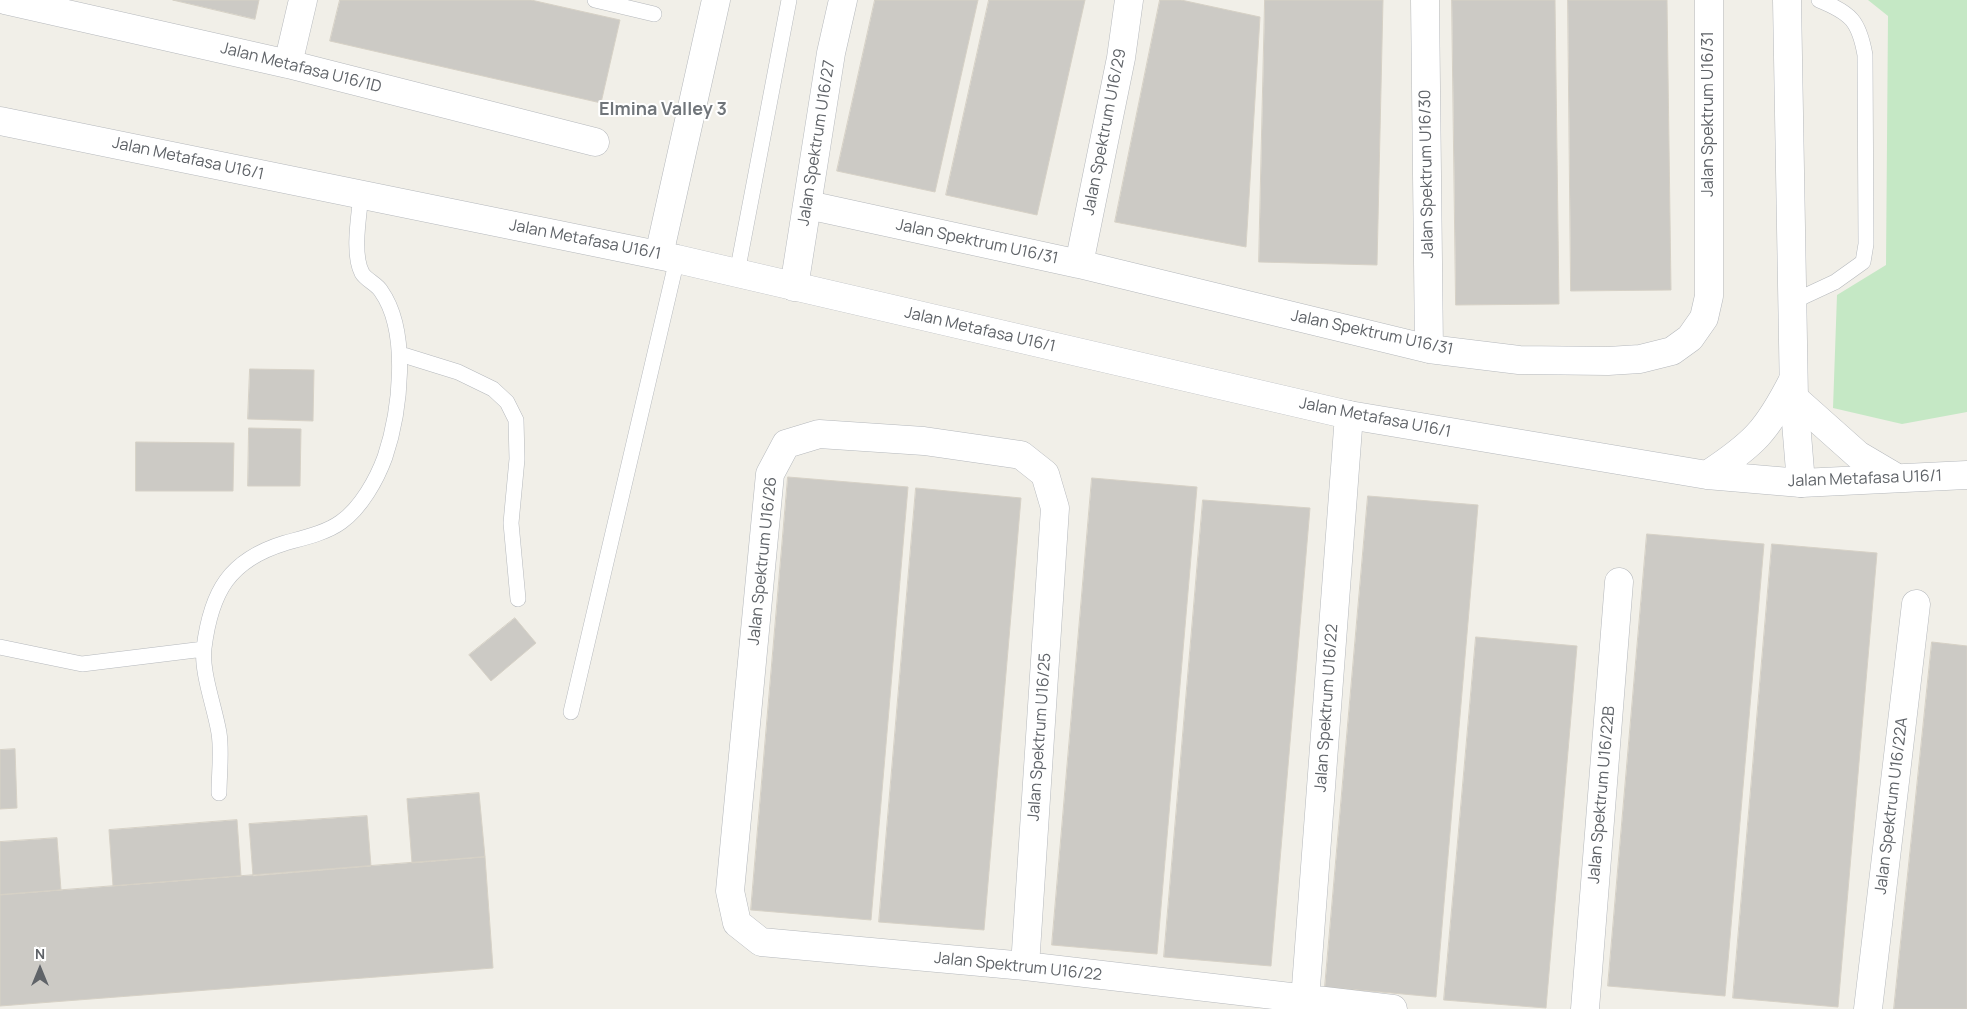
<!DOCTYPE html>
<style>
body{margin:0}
#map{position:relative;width:1967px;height:1009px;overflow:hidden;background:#f1efe8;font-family:Manrope,sans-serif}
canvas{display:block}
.north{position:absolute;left:15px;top:944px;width:50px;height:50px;-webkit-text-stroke:4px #fff;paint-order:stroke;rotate:0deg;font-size:14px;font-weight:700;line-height:20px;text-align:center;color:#5f6368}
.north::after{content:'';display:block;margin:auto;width:18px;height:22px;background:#5f6368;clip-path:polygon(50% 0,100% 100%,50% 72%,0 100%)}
</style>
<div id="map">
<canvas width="1967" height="1009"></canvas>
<div class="north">N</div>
</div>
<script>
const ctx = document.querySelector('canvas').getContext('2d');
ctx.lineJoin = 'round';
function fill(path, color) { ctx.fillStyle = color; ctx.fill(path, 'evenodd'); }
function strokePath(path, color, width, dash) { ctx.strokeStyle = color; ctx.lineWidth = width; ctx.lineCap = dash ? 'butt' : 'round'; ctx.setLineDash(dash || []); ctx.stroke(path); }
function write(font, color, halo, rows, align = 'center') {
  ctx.font = font + ' Manrope,sans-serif'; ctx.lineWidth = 4; ctx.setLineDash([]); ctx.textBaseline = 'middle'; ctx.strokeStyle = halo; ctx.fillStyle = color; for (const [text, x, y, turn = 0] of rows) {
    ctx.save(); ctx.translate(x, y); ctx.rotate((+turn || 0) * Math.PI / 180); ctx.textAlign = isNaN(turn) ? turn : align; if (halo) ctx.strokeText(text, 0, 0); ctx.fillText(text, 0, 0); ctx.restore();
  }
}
const green = new Path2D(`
 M1868,0H1967V412L1902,424L1833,408L1837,295L1886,265L1888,16Z`);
const building = new Path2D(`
 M173,0H259L255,19Z
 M340,0H531L620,20L601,103L330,41Z
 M875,0H978L935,192L837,171Z
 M989,0H1085L1037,215L946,195Z
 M1160,0H1181L1260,17L1246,247L1115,222Z
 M1265,0H1383L1377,265L1259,262Z
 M1452,0H1555L1559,304L1456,305Z
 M1568,0H1667L1671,290L1571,291Z
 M250,369L314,370L313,421L248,419Z
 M249,428L301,429L300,486H248Z
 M136,442L234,443L233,491H136Z
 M788,477L908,487L871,920L751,910Z
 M1092,478L1197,487L1157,954L1052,945Z
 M916,488L1021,498L984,930L879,922Z
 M1368,496L1478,505L1436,997L1325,987Z
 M1203,500L1310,508L1271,966L1164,957Z
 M1647,534L1764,544L1725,996L1608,986Z
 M1772,544L1877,553L1838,1007L1733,998Z
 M515,618L536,643L491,681L469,655Z
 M1476,637L1577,646L1546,1008L1444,1000Z
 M1932,642L1967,646V1009H1894Z
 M15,749L17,808L0,809V750Z
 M479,793L485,857L412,863L407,799Z
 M367,816L371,866L253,876L249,824Z
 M237,820L241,876L113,886L109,830Z
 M57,838L61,890L0,895V842Z
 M485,857L493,968L0,1006V895Z`);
const service = new Path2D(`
 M595,0L654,14
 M737,273L789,0
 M1792,302L1835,282L1863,262L1866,244L1865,55C1859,21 1851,13 1819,0
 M400,354L458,372L493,389L507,402L516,420L517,459L511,523L518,599
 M0,647L82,664L204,649
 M571,712L677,259
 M219,793C219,774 222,752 219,733C215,708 201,672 204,648C211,592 229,560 285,543C303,538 326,533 341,522C361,508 377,479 385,457C400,412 410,332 381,291C377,284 366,280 362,273C352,254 359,216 361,195`);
const minor = new Path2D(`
 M5,0L288,64L595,142
 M1425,0L1429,349
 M1787,0L1794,398L1801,483
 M288,64L303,0
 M808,205L1079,264L1429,349L1519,360L1608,361L1640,359L1672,351L1690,338L1704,318L1709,296V0
 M659,255L716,0
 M1079,264L1121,58L1129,0
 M794,287L831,53L843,0
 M1025,966L1055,508L1045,474L1021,455L924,441L819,434L786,444L770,474L730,891L737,923L761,942L1025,966L1393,1009
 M1305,1000L1349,415
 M1585,1009L1619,582
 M1868,1009L1916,604`);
const tertiary = new Path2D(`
 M0,121L677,259L1349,415L1707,475L1801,483L1967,475
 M1794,398L1858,455L1897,478
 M1707,475C1754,444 1767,431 1793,380`);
const streetNames = [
 ["Jalan Metafasa U16/1D",301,68,14],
 ["Jalan Spektrum U16/31",1709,114,-90],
 ["Jalan Spektrum U16/29",1105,132,-79],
 ["Jalan Spektrum U16/27",817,143,-81],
 ["Jalan Metafasa U16/1",188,159,12],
 ["Jalan Spektrum U16/30",1427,174,-91],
 ["Jalan Metafasa U16/1",585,240,11],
 ["Jalan Spektrum U16/31",977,242,12],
 ["Jalan Metafasa U16/1",980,330,13],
 ["Jalan Spektrum U16/31",1372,333,12],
 ["Jalan Metafasa U16/1",1375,418,11],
 ["Jalan Metafasa U16/1",1865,479,-2],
 ["Jalan Spektrum U16/26",763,561,-84],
 ["Jalan Spektrum U16/22",1327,708,-86],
 ["Jalan Spektrum U16/25",1040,737,-86],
 ["Jalan Spektrum U16/22B",1602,795,-85],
 ["Jalan Spektrum U16/22A",1892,806,-83],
 ["Jalan Spektrum U16/22",1018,967,6]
];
const neighbourhoodNames = [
 ["Elmina Valley 3",663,110]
];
fill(green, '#c5e8c5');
fill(building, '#cccac5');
strokePath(building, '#d6d1c6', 1);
strokePath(service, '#b5b8bc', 16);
strokePath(minor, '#b5b8bc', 29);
strokePath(tertiary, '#b5b8bc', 29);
strokePath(service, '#fff', 15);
strokePath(minor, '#fff', 28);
strokePath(tertiary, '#fff', 28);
write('16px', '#5f6368', '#fff', streetNames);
write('bold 18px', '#70757a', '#fff', neighbourhoodNames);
</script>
